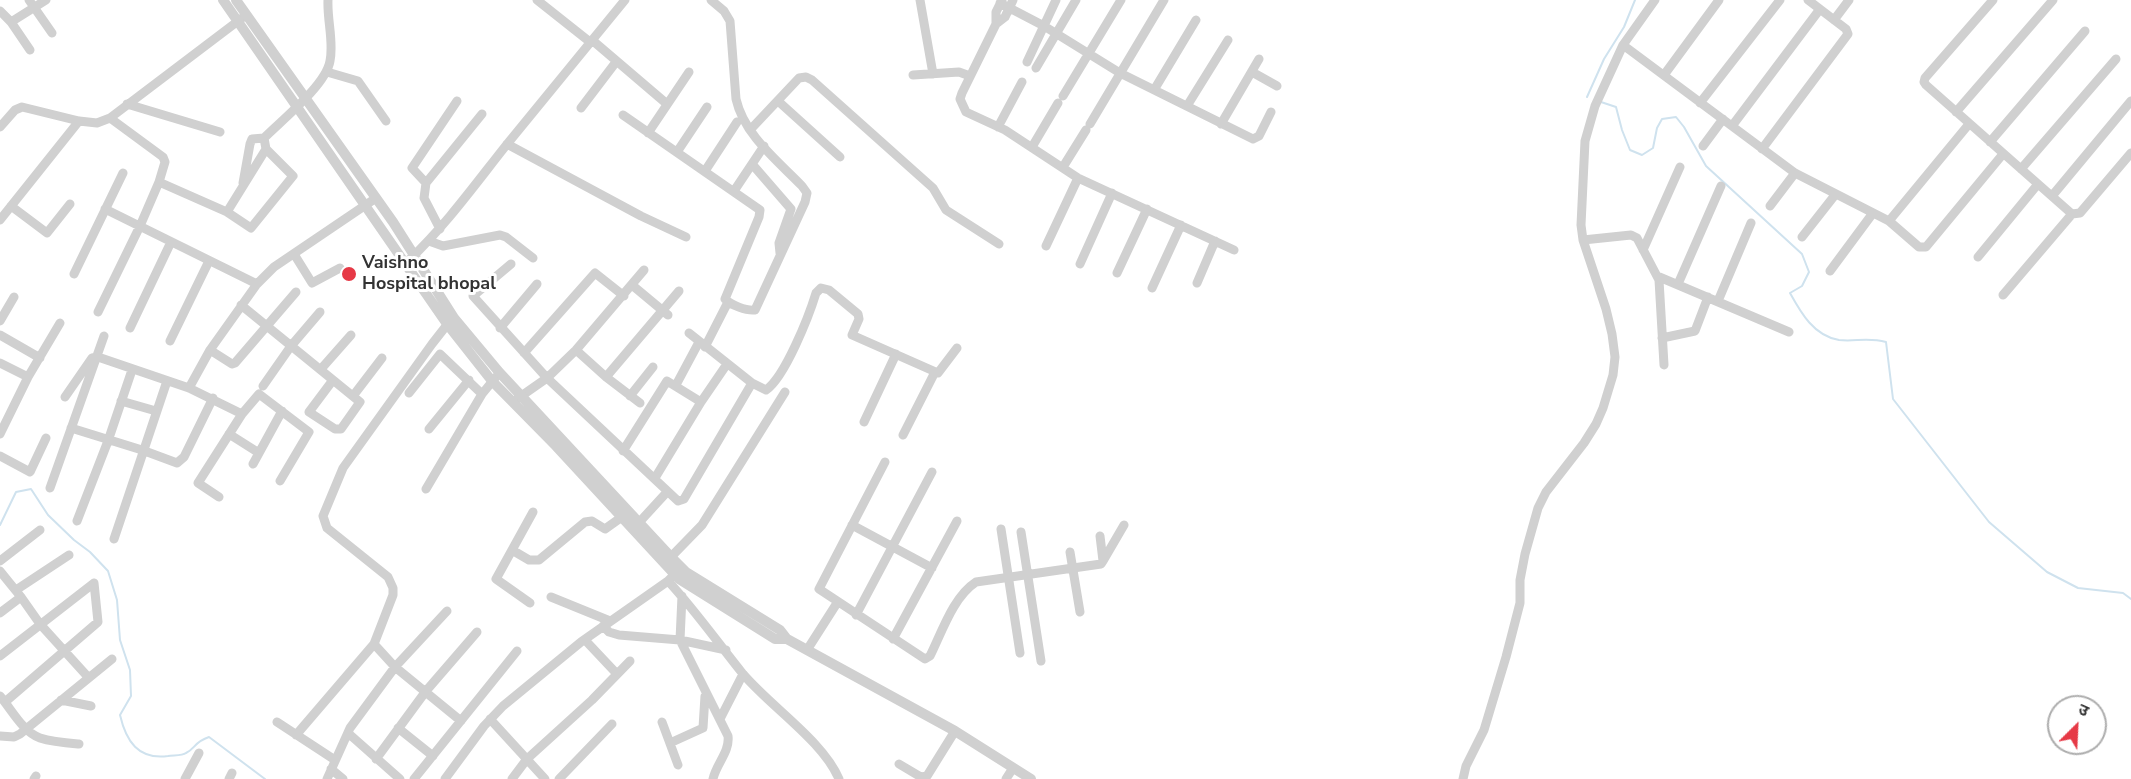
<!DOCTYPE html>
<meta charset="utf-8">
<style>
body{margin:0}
#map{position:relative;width:2131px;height:779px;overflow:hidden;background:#fff;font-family:"Nunito Sans","Noto Sans Devanagari",sans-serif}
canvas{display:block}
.north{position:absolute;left:2047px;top:695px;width:60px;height:60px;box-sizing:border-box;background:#fff;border:2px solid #adadad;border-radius:50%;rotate:24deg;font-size:16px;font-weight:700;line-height:24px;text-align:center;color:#333}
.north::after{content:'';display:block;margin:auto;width:21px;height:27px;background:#e63946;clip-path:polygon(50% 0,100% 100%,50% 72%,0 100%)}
</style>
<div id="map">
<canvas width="2131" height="779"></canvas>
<div class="north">उ</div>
</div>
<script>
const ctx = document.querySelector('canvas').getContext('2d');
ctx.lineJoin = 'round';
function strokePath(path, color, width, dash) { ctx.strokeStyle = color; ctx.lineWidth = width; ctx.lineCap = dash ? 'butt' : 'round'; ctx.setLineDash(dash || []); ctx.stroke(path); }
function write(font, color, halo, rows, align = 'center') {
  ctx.font = font + ' "Nunito Sans",sans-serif'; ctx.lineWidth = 6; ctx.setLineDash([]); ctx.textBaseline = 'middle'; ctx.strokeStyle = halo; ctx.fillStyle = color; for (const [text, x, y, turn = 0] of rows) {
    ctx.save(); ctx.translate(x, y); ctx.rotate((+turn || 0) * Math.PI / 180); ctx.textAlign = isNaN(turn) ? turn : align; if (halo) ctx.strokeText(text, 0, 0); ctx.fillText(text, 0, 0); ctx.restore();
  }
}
const stream = new Path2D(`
 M1587,97L1604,59L1624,27L1635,0
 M1601,102L1616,107L1622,130L1630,150L1642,155L1653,148L1657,128L1662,119L1676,117L1684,127L1706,166L1802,254L1809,272L1802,286L1790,293C1801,313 1814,336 1839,340C1855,342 1867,337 1886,342L1893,399L1989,522L2047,572L2078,588L2123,593L2131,599
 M0,525L16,492L31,489L48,515L74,540L90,552L108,571L117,600L120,640L130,670L131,696L120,715C126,741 138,760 168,756C173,755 182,756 186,753C196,748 194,742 209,737L265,779`);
const minor = new Path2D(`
 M29,0L52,33
 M537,0L590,42
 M920,0L933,74
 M1013,0L1005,17L996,24L962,93L960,99L966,112L1005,130L1078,178L1234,250
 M1993,0L1925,78L1924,82L1926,85L2072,214L2080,213L2131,153
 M1000,3L1044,26L1120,73L1253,139L1259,136L1271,112
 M0,11L11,22L30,50
 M1834,20L1849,0
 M11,22L46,0
 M996,24V12L1002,0
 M592,40L667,104
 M1623,45L1795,173L1889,221L1919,247H1926L2003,154
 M1027,62L1056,0
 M1036,68L1076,0
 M327,72L358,81L386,121
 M1252,72L1277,86
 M913,75L959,72L970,76
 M1664,75L1719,0
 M1154,90L1196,20
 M1063,96L1121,0
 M778,101L840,157
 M1700,103L1780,0
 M127,104L220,132
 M1187,106L1228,40
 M581,108L616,62
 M1956,112L2053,0
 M623,115L760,210L759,217L725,299C731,305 746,311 755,310L805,202L807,193L802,186C778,161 744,135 736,99L730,21L724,11L711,0
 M1090,124L1164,0
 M1221,124L1259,59
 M1732,126L1820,9
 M0,127L15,110L22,107L79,121L97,123L110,118L242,18
 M998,127L1022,82
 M750,130L799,78L806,77L812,80L933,188L946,210L999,244
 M648,133L689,72
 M1990,142L2085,31
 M507,144L641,216L686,237
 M1703,146L1723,119
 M1032,147L1058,103
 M1762,149L1848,34L1846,29L1808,0
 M677,152L707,107
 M752,164L791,209L779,243L780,253
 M1063,167L1086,130
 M2021,169L2116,59
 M705,171L737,122
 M159,182L227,212L251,228L293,176L266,149
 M243,183L250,144L252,139L264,138
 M426,183L412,168L457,101
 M734,191L764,146
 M2052,196L2131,101
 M11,206L47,233L70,204
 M1770,206L1795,173
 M105,209L257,284
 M227,212L266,149L264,138C282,120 326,85 330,61C334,42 327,20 328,0
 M0,220L79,121
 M1889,221L1969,124
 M440,229L424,198L426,183L482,114
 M1802,237L1835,195
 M1583,240L1631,235L1637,238L1659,280L1664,365
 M429,241L443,246L500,235L506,237L533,258
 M1046,246L1078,178
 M1643,250L1680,167
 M294,254L312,283L340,268
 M1978,257L2038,184
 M410,259C447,224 476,183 508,143C547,95 586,48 625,0
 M511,264L473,296L547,378L678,501L684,499L752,383
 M1080,264L1112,193
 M1830,271L1873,213
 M1117,273L1147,209
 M74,274L123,173
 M1657,276L1789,332
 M1197,283L1215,241
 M1678,284L1721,186
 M632,285L668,315
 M1152,288L1181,225
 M2003,295L2072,214
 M1718,301L1751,223
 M241,305L360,402L341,429H335L309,412L333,380
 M98,312L140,226L159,182L165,162L163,157L110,118
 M0,321L14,297
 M130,328L171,242
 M500,328L537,284
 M689,333L752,383L766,390C785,377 809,316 816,293L821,288L829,290L858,314L859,319L852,335L938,373L957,348
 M0,335L40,358
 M1662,338L1695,331L1708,297
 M170,341L209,261
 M705,347L728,302
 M210,350L232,364L235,363L296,292
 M576,350L606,377L640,403
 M524,353L595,273L624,296
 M0,363L28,377
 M321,369L351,335
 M606,377L679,291
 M676,385L699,342
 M263,386L291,346L320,312
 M189,388L210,350L257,284L274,267L376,198
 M409,393L440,354L482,394
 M353,396L382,358
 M630,396L653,367
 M65,397L92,358L98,357L189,388L242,414
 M517,399L547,378L576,350L644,270
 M121,401L156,411
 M701,402L727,364
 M864,422L896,354
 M71,428L142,450L177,463L184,457L213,398
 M429,429L469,380
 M0,434L28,377L60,323
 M229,434L259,453
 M903,435L935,372
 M623,451L667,381L701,402L655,478
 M0,456L30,472L46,438
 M885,462L819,589L925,659L930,656C942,632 953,597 976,582L1101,564L1103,561L1100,536
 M253,464L282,411
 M50,488L104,336
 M426,489L482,394L496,377
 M219,497L198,483L242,414L259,394L309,432L280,481
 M77,521L108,441L132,370
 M852,525L932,568
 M634,528L667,492
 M1001,529L1020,653
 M1021,532L1041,661
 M114,539L167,381
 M512,550L529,560H539L585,522L592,521L605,529L626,514
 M1070,552L1080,612
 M668,560L702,525L785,392
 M0,561L40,530
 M1103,561L1124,525
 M0,571L21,597L40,624L88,677
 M668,581C695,610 718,643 743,674C771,707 823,741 839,779
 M16,590L69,555
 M682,596L680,640L728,736C730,752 716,764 713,779
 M551,597L610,621
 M530,603L496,579L533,512
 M0,613L21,597
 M856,615L932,472
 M603,626L609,632L619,635L680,640L726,650
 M893,639L957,521
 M585,640L617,674
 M374,644L395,667L461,721
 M807,650L837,603
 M0,656L94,583
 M0,696C12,710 23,732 40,738C52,742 66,743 79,744
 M61,700L91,706
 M5,702L98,622L94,583
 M490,719L545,779
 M720,719L743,674
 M277,722L335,760
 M662,722L678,765
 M398,728L433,756
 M348,733L400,779
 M296,735L374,644L393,595V588L388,577L327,528L323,516L343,468L432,344L450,321
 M0,736L14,737L20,734L112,659
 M670,743L703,728L705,696
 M376,759L426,691L477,632
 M899,764L921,777L927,776L955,731
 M331,769L343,779
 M34,779L36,776
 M185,779L199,753
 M229,779L232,773
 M327,779L350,728L395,667L447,611
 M414,779L517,651
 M445,779L484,726L503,706L581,642L668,581L680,569
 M512,779L527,759L592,700L630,661
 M559,779L612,724
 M1006,779L1013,768
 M1463,779L1466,766L1484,730L1506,657L1520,603V580L1525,554L1538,508L1546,492L1584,443L1596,424L1603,408L1613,375L1615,357L1612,334L1606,309L1583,240L1581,225L1585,141L1595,106L1623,45L1655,0`);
const tertiary = new Path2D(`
 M223,0L447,324L492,381L556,446L679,579L775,639H787
 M236,0L393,222L454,318L499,372L671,557L686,572L780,630L787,639L955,731L1031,779`);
const markers = [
 [349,274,8,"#e63946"]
];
const poiNames = [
 ["Vaishno",362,264],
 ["Hospital bhopal",362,285]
];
strokePath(stream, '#cfe2ee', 2);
strokePath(minor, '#d0d0d0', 9);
strokePath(tertiary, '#d0d0d0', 10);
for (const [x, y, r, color] of markers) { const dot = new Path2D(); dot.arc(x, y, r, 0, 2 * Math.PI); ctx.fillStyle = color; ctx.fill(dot); strokePath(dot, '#fff', 2); }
write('bold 18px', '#333', '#fff', poiNames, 'left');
</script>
